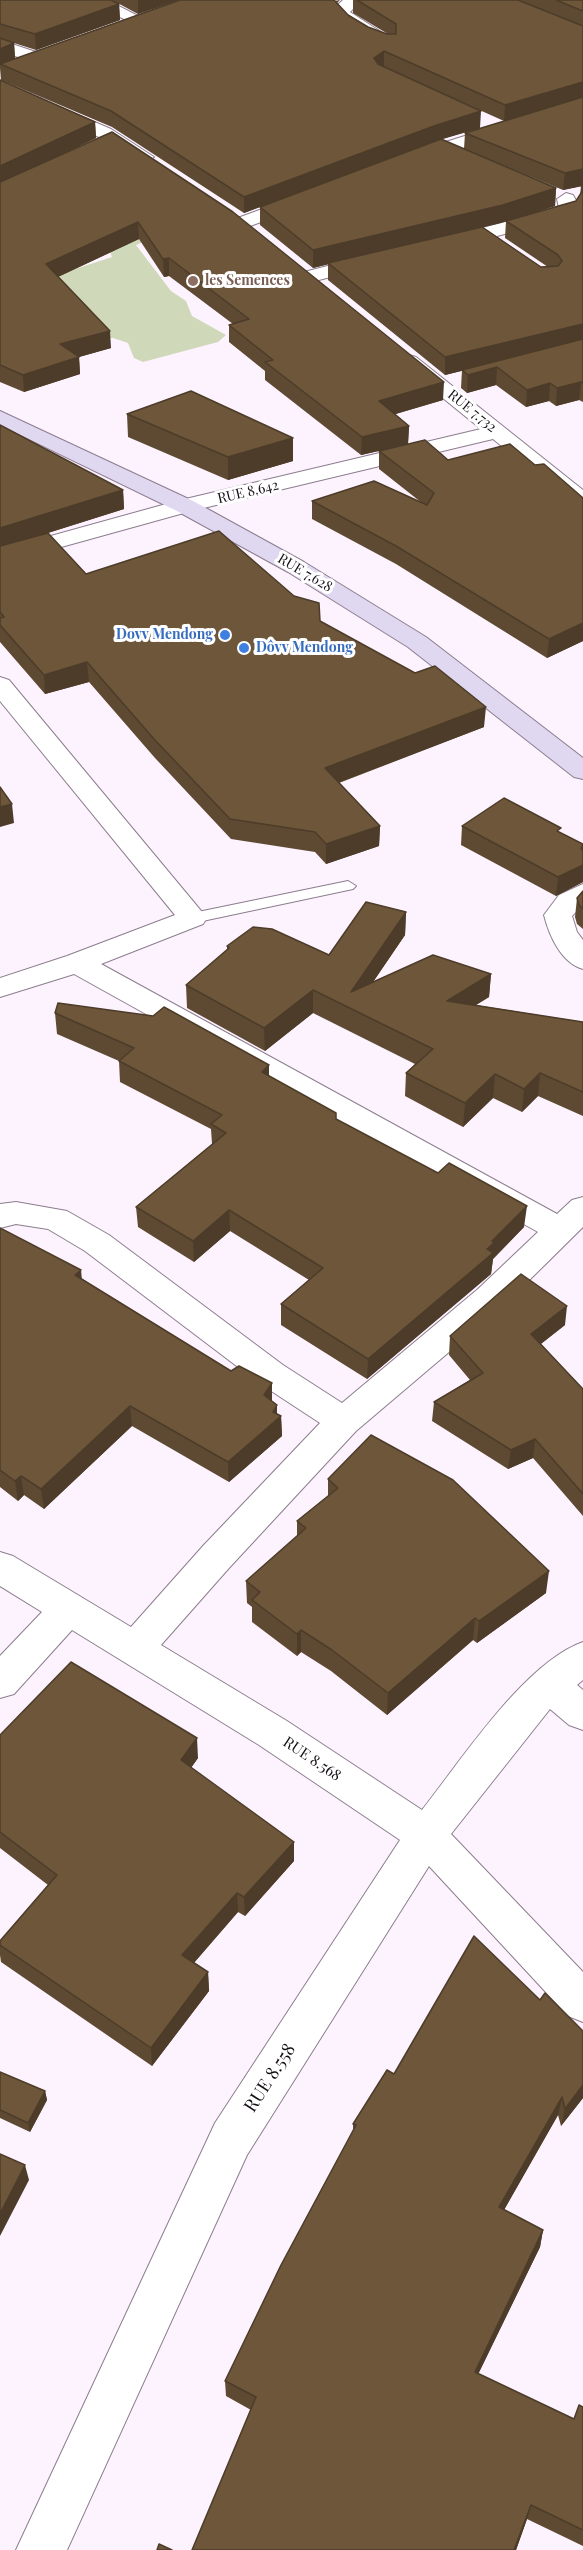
<!DOCTYPE html>
<meta charset="utf-8">
<style>
body{margin:0}
canvas{display:block;background:#fdf3fe}
</style>
<canvas width="583" height="2550"></canvas>
<script>
const ctx = document.querySelector('canvas').getContext('2d');
ctx.lineJoin = 'round';
function fill(path, color) { ctx.fillStyle = color; ctx.fill(path, 'evenodd'); }
function strokePath(path, color, width, dash) { ctx.strokeStyle = color; ctx.lineWidth = width; ctx.lineCap = dash ? 'butt' : 'round'; ctx.setLineDash(dash || []); ctx.stroke(path); }
function write(font, color, halo, rows, align = 'center') {
  ctx.font = font + ' "Playfair Display",serif'; ctx.lineWidth = 6; ctx.setLineDash([]); ctx.textBaseline = 'middle'; ctx.strokeStyle = halo; ctx.fillStyle = color; for (const [text, x, y, turn = 0] of rows) {
    ctx.save(); ctx.translate(x, y); ctx.rotate((+turn || 0) * Math.PI / 180); ctx.textAlign = isNaN(turn) ? turn : align; if (halo) ctx.strokeText(text, 0, 0); ctx.fillText(text, 0, 0); ctx.restore();
  }
}
const green = new Path2D(`
 M155,233L156,237L136,245L171,291L186,301L192,316L226,335L218,342L143,362L134,358L128,343L113,338L59,340L69,303L56,267L72,270L112,257L110,252L75,234Z`);
const service = new Path2D(`
 M348,881L356,886L353,889L193,923L185,918L193,913Z`);
const minor = new Path2D(`
 M86,0H107L146,20L144,23H132Z
 M343,0H362L350,12L381,32L383,36L381,40H369L336,17L334,8Z
 M0,40L42,54L44,58L36,63L0,51Z
 M0,82L111,129L154,157L145,162L139,161L99,137L0,93Z
 M583,99V110L416,163L410,164L401,159L404,155Z
 M566,193L573,195L579,206L574,216L447,249L437,243L440,239L559,208L557,199Z
 M303,194L310,196L312,200L310,204L242,229L232,223L235,219Z
 M371,255L378,257L381,261L378,265L307,283L300,281L297,277L300,273Z
 M409,355L416,357L583,490V508L575,506L493,439L191,511L0,564V550L177,501L481,429L402,365L399,361L402,357Z
 M0,677L9,680L207,918L203,924L101,964L557,1214L572,1200L583,1197V1227L502,1307L356,1431L229,1568L161,1645L287,1721L422,1810C461,1761 524,1663 583,1642V1680L577,1685L583,1690V1730L569,1725L550,1709L451,1834L583,1972V2022L568,2016L429,1866L247,2155L67,2550H16L215,2123L400,1840L259,1745L72,1630L14,1694L0,1698V1656L42,1612L0,1586V1552L13,1556L131,1627L203,1546L320,1423L259,1383L85,1251L48,1229L16,1224L0,1228V1204L16,1202L67,1211L109,1235L283,1365L342,1403L478,1289L538,1232L74,974L0,997V978L67,956L175,915L0,701Z
 M583,884V905L572,916L577,932L583,940V969C561,963 549,935 544,915L559,895Z`);
const secondary = new Path2D(`
 M0,411L193,501L304,562L426,637L583,758V779L574,777L408,647L288,572L177,511L0,425Z`);
const wall = new Path2D(`
 M0,0L119,4L120,20L36,50L14,43L15,58L340,0L337,3L348,15L368,27L387,34H388L353,13V0H583V402L579,400L556,406L549,401L526,407L496,385L467,393L461,388L462,370H465L445,375L328,280V264L313,268L260,225V207L244,213L112,127L1,80L0,68ZM397,73L504,121L465,133L464,149L441,139L480,128ZM481,156L563,190L581,186L580,195L576,201L512,220L555,206L556,188ZM506,221L505,238L548,267H541L483,227Z
 M112,0H179L138,14Z
 M0,80L95,122L96,138L41,164L443,400L395,414L409,426L408,444L448,460L535,465L583,498V641L547,658L396,564L312,519V501L422,503L379,469V451L361,455L265,380V371L229,342V325L233,324L169,276L164,277L139,239L58,277L111,348L79,357L80,374L24,392L0,382Z
 M127,414L293,438V461L228,480L128,437Z
 M0,425L123,490L124,509L32,538L86,574L320,621L484,727L339,783L380,826L379,846L326,864L315,852L231,839L155,758L89,682L45,694L0,642Z
 M462,826L561,833L583,844V882L556,896L461,845Z
 M583,891V929L577,924L575,917L577,898Z
 M406,912L405,935L373,982L491,974L489,997L476,1005L583,1022V1116L538,1096L522,1112L493,1098L463,1127L405,1096L406,1073L415,1064L313,1013L265,1051L187,1008L186,985L227,950V946L329,955Z
 M55,1013L269,1065V1076L336,1119L524,1227L493,1259L491,1274L367,1379L281,1325V1304L309,1280L230,1231L194,1262L138,1227L136,1207L212,1144L211,1129L120,1082L119,1061L57,1034Z
 M0,1228L231,1371L272,1383V1401L277,1405V1414L281,1416L282,1436L229,1482L132,1426L44,1509L24,1495L18,1501L0,1487Z
 M565,1325L541,1344L583,1389V1516L533,1458L508,1469L432,1421L434,1402L470,1380L449,1355L450,1336Z
 M328,1479L546,1593L477,1643L473,1640L387,1715L331,1671L301,1652L297,1656L252,1622V1607L247,1603L246,1581L297,1536V1521L328,1496Z
 M0,1735L198,1758L191,1768L294,1842V1861L245,1916L238,1912L194,1963L208,1972L209,1991L152,2066L1,1962L0,1955V1941L48,1885L0,1848Z
 M540,2000L583,2031V2098L561,2126L558,2115L504,2210L543,2230L540,2247L478,2374L574,2419L583,2407V2546L527,2519L516,2550H192L251,2410L226,2396L225,2381L353,2131V2124L394,2074Z
 M0,2072L45,2091L47,2100L30,2132L0,2118Z`);
const shadedWall = new Path2D(`
 M138,0H179L138,14Z
 M119,4L120,20L36,50L35,34Z
 M14,43L15,58L0,65V49Z
 M384,51V67L374,74V58Z
 M583,82V98L504,121L505,105Z
 M481,111L480,128L433,142L244,213V197L434,126Z
 M95,122L96,138L0,184V166Z
 M583,169V186L563,190L565,173Z
 M556,188L555,206L501,223L313,268V250Z
 M138,222L139,239L47,282L46,264Z
 M169,258V276L164,277L163,259Z
 M583,324V341L445,375V357Z
 M110,331L111,348L79,357L80,374L24,392L23,375L60,344Z
 M497,367L496,385L467,393L468,375Z
 M444,382L443,400L379,419V401Z
 M581,382L579,400L556,406L557,388Z
 M550,383L549,401L526,407L527,390Z
 M409,426L408,444L361,455L362,437Z
 M293,438V461L228,480V457Z
 M123,490L124,509L0,548V528Z
 M583,623V641L547,658L549,639Z
 M87,662L89,682L45,694L44,675Z
 M486,707L484,727L324,788L325,768Z
 M12,804L14,823L0,827V807Z
 M380,826L379,846L326,864V844Z
 M583,846V882L556,896L558,877Z
 M406,912L405,935L354,1010L351,992Z
 M491,974L489,997L445,1024L447,1001Z
 M313,990V1013L265,1051L264,1028Z
 M269,1065V1086L262,1072Z
 M540,1073L538,1096L522,1112L524,1089Z
 M495,1074L493,1098L463,1127L465,1103Z
 M527,1206L524,1227L493,1259L491,1274L367,1379L368,1359L487,1249L492,1241Z
 M229,1210L230,1231L194,1262L193,1241Z
 M81,1270L83,1290L75,1275Z
 M567,1306L565,1325L529,1353L531,1334Z
 M272,1383V1403L264,1395Z
 M277,1405V1420L281,1416L282,1436L229,1482L228,1462L273,1412Z
 M130,1406L132,1426L44,1509L41,1489Z
 M535,1439L533,1458L508,1469L511,1450Z
 M21,1476L24,1495L18,1501L15,1481Z
 M549,1571L546,1593L477,1643L479,1621Z
 M475,1618L473,1640L387,1715L388,1693Z
 M301,1630V1652L297,1656V1634Z
 M197,1738L198,1758L182,1780L181,1760Z
 M294,1842V1861L245,1916L244,1897Z
 M237,1893L238,1912L184,1974L182,1955Z
 M208,1972L209,1991L152,2066L151,2048Z
 M583,2085V2098L561,2126L565,2109Z
 M45,2091L47,2100L30,2132L28,2123Z
 M562,2097L558,2115L496,2224L499,2207Z
 M25,2165L29,2180L0,2236V2214Z
 M543,2230L540,2247L472,2387L475,2372Z
 M531,2505L527,2519L516,2550H514Z`);
const building = new Path2D(`
 M0,0H111L119,4L35,34L0,24Z
 M180,0H334L348,15L368,27L387,34H396V24L357,0H518L583,26V82L505,105L384,51L374,58L378,64L481,111L434,126L244,197L111,111L0,64Z
 M556,0H583V11Z
 M0,38L14,43L0,49Z
 M0,80L95,122L0,166Z
 M583,97V169L565,173L465,133Z
 M112,132L233,212L444,382L379,401L409,426L362,437L265,362L273,360L229,325L249,319L169,258L163,259L138,222L46,264L110,331L60,344L79,357L23,375L0,365V182Z
 M441,139L556,188L503,205L313,250L260,207Z
 M583,184V324L445,357L328,263L482,227L541,267L558,266L562,261L558,255L506,221L576,201L583,190L581,185Z
 M583,339V383L581,382L557,388L550,383L527,390L497,367L468,375L462,370Z
 M191,391L293,438L228,457L127,414Z
 M0,425L123,490L0,528Z
 M425,440L448,460L510,444L535,465L544,464L583,498V623L549,639L396,546L312,501L374,481L427,505L434,493L379,451Z
 M219,531L294,596L319,603L320,621L415,673L435,666L486,707L325,768L380,826L326,844L315,832L230,819L154,739L87,662L44,675L0,625V618L4,617L0,612V546L48,533L86,574Z
 M0,787L12,804L0,807Z
 M504,798L561,828L557,831L583,844L581,849L583,850V865L558,877L462,826Z
 M583,891V909L579,905L577,898Z
 M366,902L406,912L351,992L433,955L491,974L447,1001L583,1022V1092L540,1073L524,1089L495,1074L465,1103L406,1073L433,1049L313,990L264,1028L186,985L229,948L227,946L253,927L272,929L329,955Z
 M58,1003L153,1016L164,1007L269,1065L262,1072L336,1113V1119L438,1173L449,1163L527,1206L492,1241L494,1243L487,1249L493,1253L368,1359L281,1304L323,1268L229,1210L193,1241L136,1207L226,1133L211,1124L222,1115L119,1061L134,1048L55,1013Z
 M0,1228L81,1270L75,1275L231,1371L239,1366L272,1383L264,1395L277,1405L273,1412L281,1416L228,1462L130,1406L41,1489L21,1476L15,1481L0,1470Z
 M521,1274L567,1306L531,1334L583,1389V1494L535,1439L511,1450L434,1402L483,1373L450,1336Z
 M371,1435L453,1480L549,1571L479,1621L475,1618L388,1693L332,1650L301,1630L297,1634L252,1600L260,1592L246,1581L306,1528L297,1521L338,1488L328,1479Z
 M71,1662L197,1738L181,1760L294,1842L244,1897L237,1893L182,1955L208,1972L151,2048L0,1945V1941L57,1875L0,1832V1735Z
 M474,1936L540,2000L545,1993L583,2031V2085L565,2109L562,2097L499,2207L543,2230L475,2372L574,2419L579,2405L583,2407V2530L531,2505L514,2550H192L256,2397L225,2381L281,2265L356,2125L353,2124L387,2070L394,2074Z
 M0,2072L45,2091L28,2123L0,2110Z
 M0,2154L25,2165L0,2214Z
 M159,2544L172,2550H157Z`);
const markers = [
 [193,281,6,"#8d6e63"],
 [225,635,6,"#3f7fe0"],
 [244,648,6,"#3f7fe0"]
];
const farEducationnames = [
 ["les Semences",205,281]
];
const farStreetnames = [
 ["RUE 7.732",472,411,39],
 ["RUE 8.642",248,492,-13],
 ["RUE 7.628",305,573,31]
];
const farShopnames = [
 ["Dovv Mendong",213,635],
 ["Dôvv Mendong",256,648,"left"]
];
const streetNames = [
 ["RUE 8.568",312,1759,34]
];
const nearStreetnames = [
 ["RUE 8.558",270,2078,-57]
];
fill(green, '#cfd9b9');
strokePath(service, '#8c7d8e', 2);
strokePath(minor, '#8c7d8e', 2);
strokePath(secondary, '#8c7d8e', 2);
fill(service, '#fff');
fill(minor, '#fff');
fill(secondary, '#e0d8f0');
fill(wall, '#5e4a32');
fill(shadedWall, '#4c3c29');
fill(building, '#6d563a');
strokePath(building, '#4c3c29', 1.5);
for (const [x, y, r, color] of markers) { const dot = new Path2D(); dot.arc(x, y, r, 0, 2 * Math.PI); ctx.fillStyle = color; ctx.fill(dot); strokePath(dot, '#fff', 2); }
write('bold 14px', '#785e54', '#fff', farEducationnames, 'left');
write('14px', '#130d14', '#fff', farStreetnames);
write('bold 14px', '#366cbe', '#fff', farShopnames, 'right');
write('15px', '#130d14', '#fff', streetNames);
write('18px', '#130d14', '#fff', nearStreetnames);
</script>
